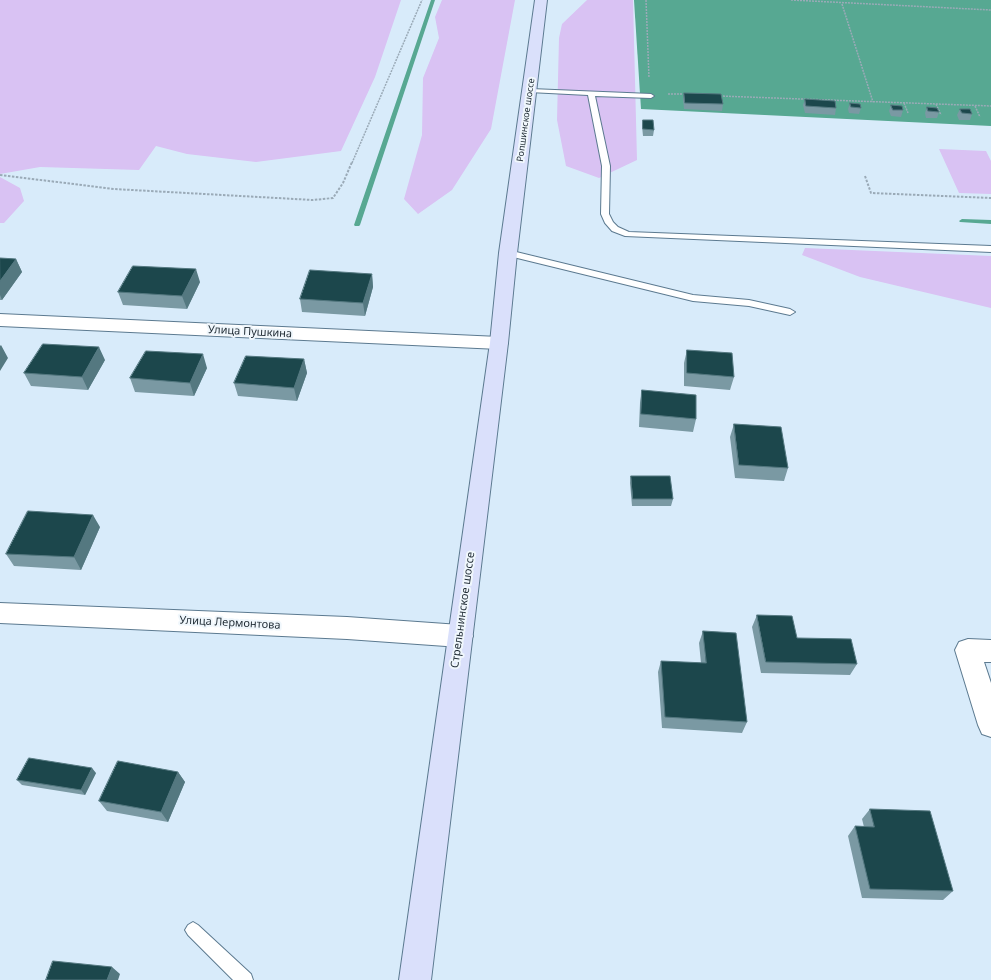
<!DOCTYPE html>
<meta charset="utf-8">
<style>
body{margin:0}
canvas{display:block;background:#d8ebfa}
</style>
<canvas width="991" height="980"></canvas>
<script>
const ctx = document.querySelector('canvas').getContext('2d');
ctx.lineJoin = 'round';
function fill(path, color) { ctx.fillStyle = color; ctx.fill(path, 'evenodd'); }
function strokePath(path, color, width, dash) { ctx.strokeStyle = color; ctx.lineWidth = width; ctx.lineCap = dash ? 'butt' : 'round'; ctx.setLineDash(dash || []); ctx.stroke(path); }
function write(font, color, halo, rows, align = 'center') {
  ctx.font = font + ' "Noto Sans",sans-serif'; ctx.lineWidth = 4; ctx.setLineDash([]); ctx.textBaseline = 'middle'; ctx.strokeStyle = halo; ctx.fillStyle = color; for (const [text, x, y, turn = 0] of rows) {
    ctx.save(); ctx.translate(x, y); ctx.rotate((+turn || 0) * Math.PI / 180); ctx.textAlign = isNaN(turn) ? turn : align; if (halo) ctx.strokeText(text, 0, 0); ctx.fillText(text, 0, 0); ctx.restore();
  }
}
const green = new Path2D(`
 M0,0H401L375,77L341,151L256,162L187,154L156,146L139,170L40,167L0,174Z
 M442,0H515L491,129L452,190L418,214L404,199L422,135L423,78L439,38L435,17Z
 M587,0H633L637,160L599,178L566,166L557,120L559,38L562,24Z
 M939,149L986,151L991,161V194L959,193Z
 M0,177L20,188L24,201L4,223H0Z
 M805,248L991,256V308L860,277L802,255Z`);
const water = new Path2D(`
 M634,0H991V126L641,109Z`);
const stream = new Path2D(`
 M431,0H435L360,225L359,226H355L354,225Z
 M962,219L991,220V224L960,222L959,221Z`);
const pathFar1 = new Path2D(`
 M646,0L649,78
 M791,0L991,10
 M842,4L873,102
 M668,94H687
 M720,96L991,106
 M904,103L908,113
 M936,104L941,115
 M975,106L980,117
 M352,163L422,0`);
const path = new Path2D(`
 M0,175L114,189L313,200L333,198L343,183L352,162
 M865,176L871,193L991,198`);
const lane = new Path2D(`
 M531,89L651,94L654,96L651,98L595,96L610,166L609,214L613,222L618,227L629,232L991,246V252L625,236L612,231L605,223L601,214L602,166L588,95L529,92L528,91Z
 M508,250L693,295L749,300L790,309L795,312L790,315L749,306L693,301L505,255L504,253Z
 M193,922L198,925L251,974L253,980H233L188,935L185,930L188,925Z`);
const street = new Path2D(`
 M0,314L499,337L506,339L508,343L506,347L499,349L0,326Z
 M0,603L347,617L460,625L469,628L473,636L469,644L460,647L347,639L0,623Z
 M968,639L991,640V662H984L991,683V737L982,734L978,725L955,650L959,642Z`);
const secondary = new Path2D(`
 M535,0H547L517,253L508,343L431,980H399L490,343L499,253Z`);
const wall = new Path2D(`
 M684,93L723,104L722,111L684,109L683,99Z
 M805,99L836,108L835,115L805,113L803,105Z
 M850,103L861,108L859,114L849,113L848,109Z
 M891,105L903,110L901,117L891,116L889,111Z
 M927,107L939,112L937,118H926L925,113Z
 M960,109L972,114L970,120H959L957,115Z
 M643,120L654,130L653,136H643L642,126Z
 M0,258L16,259L22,272L2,300H0Z
 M372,274L373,287L365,316L302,312L300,299Z
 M200,282L187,309L123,305L118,292Z
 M687,350L734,377L730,390L684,386V363Z
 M304,359L307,373L297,401L238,396L234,383Z
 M105,360L88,390L31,386L24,373Z
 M207,368L194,396L135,392L130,378Z
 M642,390L696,419L693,432L639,427L640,403Z
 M734,424L788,468L784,481L735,478L730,437Z
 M631,476L673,499L671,506H632L630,483Z
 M100,527L81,570L14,566L6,554Z
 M757,615L797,638L857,664L850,675L761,673L752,627Z
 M703,631L747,722L742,733L662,728L658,672L661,661L701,663L699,643Z
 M178,772L185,782L168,822L107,811L99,801Z
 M96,773L85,795L22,785L17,780Z
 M870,809L953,891L943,900L862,898L848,836L855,826L864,827L862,819Z`);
const shadedWall = new Path2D(`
 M16,259L22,272L2,300L0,295V281Z
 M196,269L200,282L187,309L182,296Z
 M372,274L373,287L365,316L363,303Z
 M1,345L8,358L0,371V346Z
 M99,347L105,360L88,390L82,377Z
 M203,354L207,368L194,396L190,383Z
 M304,359L307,373L297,401L294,388Z
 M93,515L100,527L81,570L74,557Z
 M92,768L96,773L85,795L81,790Z
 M178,772L185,782L168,822L161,812Z
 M112,967L120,974L118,980H107Z`);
const building = new Path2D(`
 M684,93L721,94L723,104L685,103Z
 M805,99L835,101L836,108L806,106Z
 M850,103L860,104L861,108L851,107Z
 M891,105L902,106L903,110H893Z
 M927,107L937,108L939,112L928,111Z
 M960,109H970L972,114L962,113Z
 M643,120H653L654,130L643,129Z
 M0,258L16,259L0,281Z
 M133,266L196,269L182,296L118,292Z
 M310,270L372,274L363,303L300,299Z
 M43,344L99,347L82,377L24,373Z
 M687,350L732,353L734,377L687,373Z
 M146,351L203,354L190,383L130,378Z
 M246,356L304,359L294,388L234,383Z
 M642,390L696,395V419L641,414Z
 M734,424L781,427L788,468L739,465Z
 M631,476H670L673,499H633Z
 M28,511L93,515L74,557L6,554Z
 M757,615L792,616L797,638L851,639L857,664L766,662Z
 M703,631L736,633L747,722L665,717L661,661L706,663Z
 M29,758L92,768L81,790L17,780Z
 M118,761L178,772L161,812L99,801Z
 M870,809L930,811L953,891L870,889L855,826L874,827Z
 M53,961L112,967L107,980H46Z`);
const farStreetnames = [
 ["Ропшинское шоссе",526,120,-82]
];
const streetNames = [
 ["Улица Пушкина",250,332,3],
 ["Стрельнинское шоссе",463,610,-82],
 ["Улица Лермонтова",230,623,3]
];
fill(green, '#d9c2f3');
fill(water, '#57a892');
fill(stream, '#57a892');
strokePath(lane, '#5c7a90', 2);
strokePath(street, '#5c7a90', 2);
strokePath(secondary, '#5c7a90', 2);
strokePath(pathFar1, '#9aaab7', 1.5, [2, 1]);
strokePath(path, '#9aaab7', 2, [2.5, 1.5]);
fill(lane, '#fff');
fill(street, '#fff');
fill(secondary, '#dae0fb');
fill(wall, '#7a99a3');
fill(shadedWall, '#547880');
fill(building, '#1c474c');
strokePath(building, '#547880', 1);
write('9px', '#1d2932', '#f0f7fc', farStreetnames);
write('11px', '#1d2932', '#f0f7fc', streetNames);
</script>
